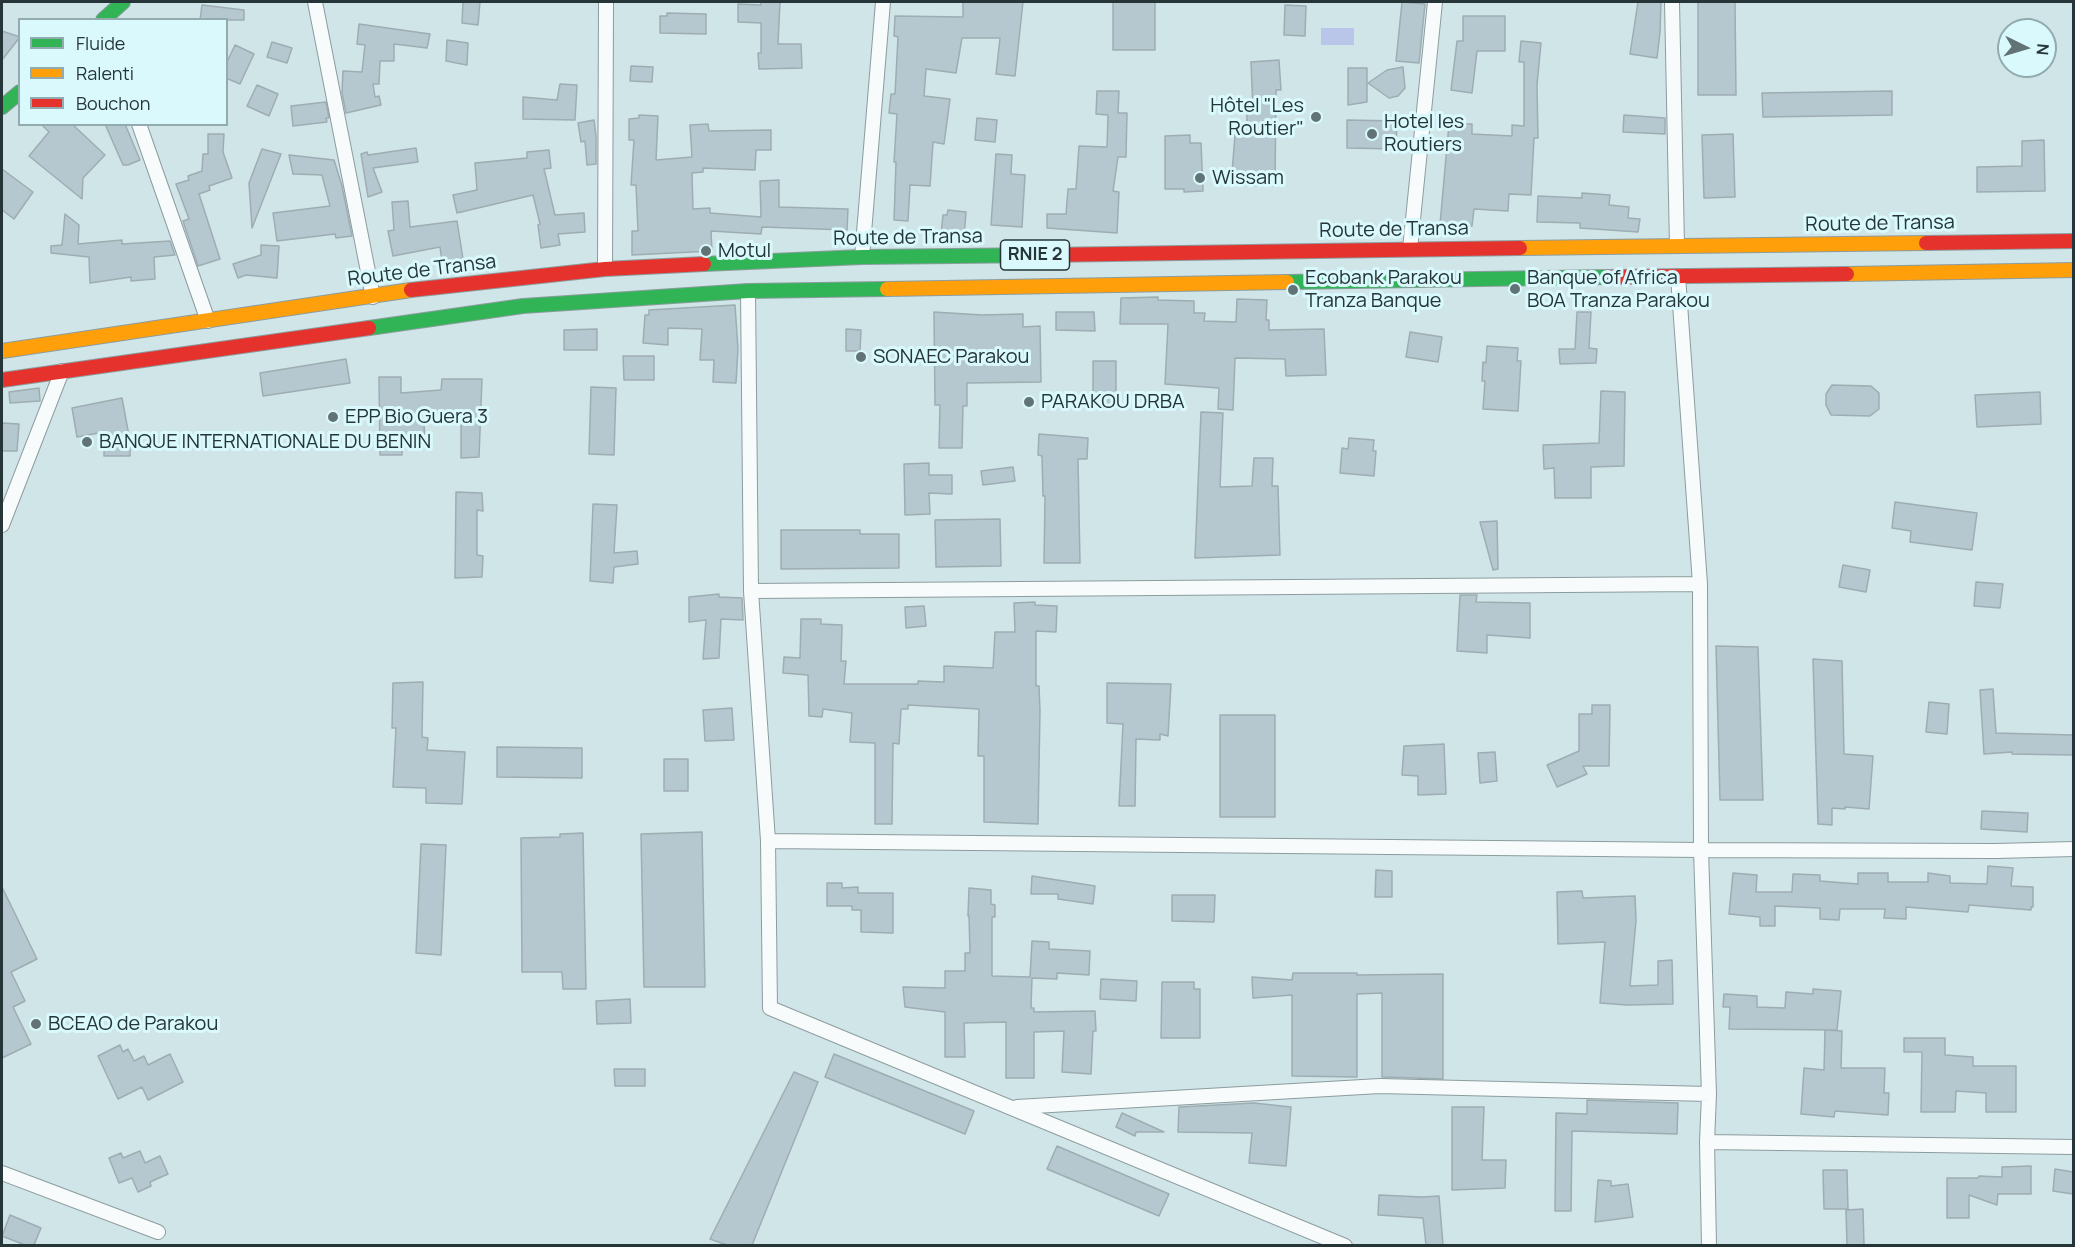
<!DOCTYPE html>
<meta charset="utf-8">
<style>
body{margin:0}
#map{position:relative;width:2075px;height:1247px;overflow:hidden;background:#d0e5e8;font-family:Manrope,sans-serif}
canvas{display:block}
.frame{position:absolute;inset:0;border:3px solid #263638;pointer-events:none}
.legend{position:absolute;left:18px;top:18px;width:210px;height:108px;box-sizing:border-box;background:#d9f9fd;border:2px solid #91abae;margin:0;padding:8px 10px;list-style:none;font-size:18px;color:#263638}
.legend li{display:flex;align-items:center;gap:12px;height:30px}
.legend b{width:30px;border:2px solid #91abae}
.north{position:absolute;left:1997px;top:18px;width:60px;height:60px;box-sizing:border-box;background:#d9f9fd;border:2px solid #91abae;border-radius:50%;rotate:95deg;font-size:16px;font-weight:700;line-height:24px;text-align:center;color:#263638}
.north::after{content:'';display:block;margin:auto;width:21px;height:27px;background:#627376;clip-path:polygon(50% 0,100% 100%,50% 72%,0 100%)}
</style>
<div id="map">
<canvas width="2075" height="1247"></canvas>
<div class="frame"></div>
<ul class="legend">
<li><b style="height:8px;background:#30b455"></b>Fluide</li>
<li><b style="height:8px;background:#ff9f0a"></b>Ralenti</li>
<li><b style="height:8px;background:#e5322d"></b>Bouchon</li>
</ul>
<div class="north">N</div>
</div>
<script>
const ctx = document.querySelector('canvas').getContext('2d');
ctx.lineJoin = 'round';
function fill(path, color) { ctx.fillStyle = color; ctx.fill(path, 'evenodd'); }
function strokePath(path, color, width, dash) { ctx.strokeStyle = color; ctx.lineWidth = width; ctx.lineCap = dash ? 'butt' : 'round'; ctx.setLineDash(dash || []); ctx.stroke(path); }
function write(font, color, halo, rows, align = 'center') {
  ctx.font = font + ' Manrope,sans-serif'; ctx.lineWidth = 6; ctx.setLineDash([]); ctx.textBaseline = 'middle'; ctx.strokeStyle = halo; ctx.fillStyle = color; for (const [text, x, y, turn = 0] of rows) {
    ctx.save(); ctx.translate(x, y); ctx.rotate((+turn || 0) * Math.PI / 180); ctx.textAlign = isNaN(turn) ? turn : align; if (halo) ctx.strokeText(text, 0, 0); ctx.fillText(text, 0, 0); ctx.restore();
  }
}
const water = new Path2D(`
 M1321,28H1354V45H1321Z`);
const building = new Path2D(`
 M463,2H480L478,25L462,23Z
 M761,2H780L778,44H801L802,68L759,69L758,53H761V23L738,22V4L761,5Z
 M963,2H1023L1015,76L996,74L1000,38H962L956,73L926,69L924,96L950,99L944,144L933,142L930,186L910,185L908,221L894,220L896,162H894L897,114L889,113L891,94H895L898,37L894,36L895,16L963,17Z
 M1113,2H1155V50H1113Z
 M1402,2L1425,4L1419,63L1396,61Z
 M1638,2H1661L1660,32L1657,58L1630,54Z
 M1698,2H1735L1736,95H1698Z
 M202,5L244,10V20H200Z
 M1285,5L1306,6L1305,36L1284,35Z
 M667,13L706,14V34L660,33V16H667Z
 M1463,16H1505V51H1477L1472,93L1451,90L1457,41H1463Z
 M359,24L430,34L427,48L394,44V61H380L379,84H373L375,97L379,96L381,105L346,113L342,93L343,71L362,72L365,45L357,44Z
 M2,31L20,37L2,60Z
 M447,40L468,43L467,65L446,61Z
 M1521,41L1541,43L1537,85L1538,138H1534L1531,195L1509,194L1508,211L1474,209L1472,226L1440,224L1449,124H1472V134L1512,136V125L1524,126V62H1519Z
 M272,42L292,48L287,63L267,57Z
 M235,45L254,54L240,84L226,78V64Z
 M1279,60L1281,90H1276L1275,186L1231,185L1236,123L1247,124V111H1253L1251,62Z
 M631,66L653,67L652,82L630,81Z
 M1403,67L1405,88L1398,96L1389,98L1368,83L1387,70Z
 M1348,68H1367V102L1348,105Z
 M560,84L577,85L575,120L523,119V97L557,100Z
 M257,85L278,94L269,116L247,106Z
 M1097,91H1119L1118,113H1127L1126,157H1118L1113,191L1119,192L1117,233L1047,228V214H1066L1068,189H1076L1079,146L1107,147L1108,115L1096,114Z
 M1892,91V115L1763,117L1762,93Z
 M326,102L329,118H326L327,122L293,126L291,106Z
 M639,115L658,116L656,160L692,157L690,125L708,124L709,131L771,130V150H756L755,170L703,168V172L692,173L693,209L710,208V213L761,217L760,181L779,180V207L848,209L847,230L762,227L761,234L711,231L712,251L632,255V231H638L636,185H631L634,140H629V119L639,118Z
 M1624,115L1665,118V134L1623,132Z
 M977,118L997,120L995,142L975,140Z
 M594,120L596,136V164L587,165L585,141L581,142L578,123Z
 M1347,120L1397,121L1396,149L1347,148Z
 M41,124H72L105,155L83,178L82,199L29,156L49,132Z
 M105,124H125L140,160L128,165H123Z
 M208,134H224L223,152L232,178L209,186L210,190L199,194L220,259L198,266L183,221L189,219L176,184L189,180L188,176L202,171L203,154H208Z
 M1733,134L1735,197L1704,198L1702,135Z
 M1190,135V143H1201L1203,191L1184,192V189H1165V136Z
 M2044,140L2045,191L1977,192V167L2022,166V141Z
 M416,148L418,162L373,168L382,192L368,197L361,154L367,152L368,155Z
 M262,149L281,154L252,228L249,183Z
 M549,150L551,168L544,169L555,215L584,213L585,232L558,234L560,245L541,248L538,225L540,224L533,195L457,213L453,195L477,190L475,163L527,158V152Z
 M996,154L1012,155L1011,174L1025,175L1022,227L991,225Z
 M289,155L334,160L342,186L352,236L336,238L335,234L277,241L273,213L330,206L322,175L293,174Z
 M2,169L33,192L14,219L2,210Z
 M1582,193L1610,195L1609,205L1629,207L1628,218L1640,219L1638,232L1580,228V223L1537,222L1538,196L1582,198Z
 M408,201L410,227L457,221L463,259L442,262L440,247L393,256L388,231L394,230L392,202Z
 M948,210L966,212L964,236L941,234L943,215H947Z
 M65,214L79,225L78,244L122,240V244L170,241L175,255L154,257L155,279L131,281V277L90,283L89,257L51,253V246L62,245Z
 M261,245L279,246L277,278L246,275L238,278L233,264L261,255Z
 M1158,297V300L1194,301V313H1205L1204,321L1236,322L1237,299L1267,300L1266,320H1269V330L1324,329L1326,375L1286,376L1285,359L1235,358L1233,410L1218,409L1219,388L1165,384L1168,324H1120L1121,298Z
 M735,305L738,349L736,383L713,382L714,360H700L702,329L668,328V345L643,343L645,315H649V310Z
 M934,312L982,315L1023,314V327L1040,326L1041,382L967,383V406H963L962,448H939L940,405H935Z
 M1056,312H1094L1095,331L1056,330Z
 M1577,312H1591L1589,348L1597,349L1596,363L1560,364L1559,349H1575Z
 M597,329V350H564V330Z
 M846,329L861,330L860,351H846Z
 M1410,332L1442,337L1438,362L1406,357Z
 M1487,346L1518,348L1517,361H1521L1518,411L1483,409L1485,381H1482L1483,362L1486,363Z
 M623,356H654V380H624Z
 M346,359L350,383L263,396L260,373Z
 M1093,361H1116V404H1093Z
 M379,377H401V393L441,390L442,379H482L479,457L461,458V414L423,413L425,438L402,440V455H380Z
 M1832,385L1871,386L1879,393V409L1870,416L1831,415L1826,405V394Z
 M591,387L616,388L614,455L589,454Z
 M39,388L40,401L10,403L9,392Z
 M1601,391L1625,392L1624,466L1591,467V498H1555L1554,468L1544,469L1543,445L1599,443Z
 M2040,392L2041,424L1977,427L1975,395Z
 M122,398L130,441V456H104V432L77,437L72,408Z
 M1201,412L1223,413L1220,487L1252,486L1254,458H1273L1272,486H1278L1280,555L1195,558Z
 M2,423L19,424L17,451H2Z
 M1039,434L1088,438L1087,459H1078L1080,563H1044L1045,496H1043L1042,456L1038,455Z
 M1349,438L1374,440L1373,451H1376L1374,476L1340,473L1342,448L1348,449Z
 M929,463V475H952V494L929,493L930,514L905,515L904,464Z
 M1013,467L1015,481L983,485L981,471Z
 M456,492L482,493L483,511L477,510V555L483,556L482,577L455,578Z
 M1895,502L1977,513L1972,550L1910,542L1911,531L1892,528Z
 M593,504L617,505L614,553L637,551L638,564L614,567L613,583L590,581Z
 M1000,519L1001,566L936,567L935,520Z
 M1497,521L1498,569L1493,570L1480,522Z
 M781,530H860V534H899V568L781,569Z
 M1843,565L1870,570L1866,592L1839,587Z
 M1976,582L2003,584L2000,608L1974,606Z
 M719,594V597L742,598L743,620L721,619L719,658L703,659L706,620L689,622V597Z
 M1460,595H1477L1476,602L1530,603V638L1487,635V653L1457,651Z
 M1035,602V605L1057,606L1056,632L1036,631V686H1039L1040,711L1038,824L984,822V756H978L979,709L908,705V709H901L899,744L893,743L892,824H875V743L850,742L852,713L823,709L822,717L809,716L808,675L783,673L784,657L800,658L801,619H821V624L842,625L841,661H846L844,684H918V681L944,682V666L993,668L995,632H1015L1014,603Z
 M924,606L926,626L906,628L905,607Z
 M1716,646L1758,647L1763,800H1720Z
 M1813,659L1842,661L1844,754L1873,756L1869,809L1845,807V809L1832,808V825L1818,824Z
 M423,682L422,737L428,738L427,750L465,752L462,804L426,803V788L393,787L396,728H392L393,683Z
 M1107,683L1171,684L1168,736L1160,734V740L1136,739L1135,806H1119L1123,724L1107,723Z
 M1993,689L1996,733L2073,735V755L2012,754V752L1984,754L1980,690Z
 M1929,702L1949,704L1947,734L1926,732Z
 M1592,705H1610L1609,766H1583L1587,774L1557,787L1547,765L1579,751V714H1592Z
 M732,708L734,740L705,741L703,710Z
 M1220,715H1275V817H1220Z
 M1444,744L1446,794L1418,795V776L1402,775L1404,746Z
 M497,747L582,748V778L497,777Z
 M1495,752L1497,781L1480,783L1478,753Z
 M664,759H688V791H664Z
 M1982,811L2028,813L2027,832L1981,829Z
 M702,832L705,987H644L641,834Z
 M583,833L586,989H563L562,972H522L521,838L560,837V834Z
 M421,844L446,845L441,955L416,953Z
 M1988,866L2013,868L2011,886L2033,887V907H2031V910L1969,905L1968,912L1906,907V919L1884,918L1885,909H1840L1839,920L1820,919V908L1775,906V926H1760V917L1729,914L1733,873L1757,875L1756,892H1792L1793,874L1820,875V881L1858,884V873H1888V882H1928V873L1950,876V883L1987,884Z
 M1376,870L1392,871V897H1375Z
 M1032,876L1095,886L1093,904L1058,899V894H1031Z
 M827,883H842V888L858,887V893H893V933L861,932V910H852V906H827Z
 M2,887L37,959L11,972L25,1001L13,1007L31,1044L2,1058Z
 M969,888L991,890V904L995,905V917H992V976L1030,977L1032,941L1049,942V949L1090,951L1089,975L1057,973V979L1032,978L1031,1008H1034V1012L1095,1011L1096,1031H1093L1091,1074L1062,1072L1064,1031L1034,1032V1078H1006V1022L964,1023L965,1057H945V1012L905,1007L903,987L945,988V971H965V953H970L969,916H968Z
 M1582,891L1583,898L1635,896L1636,921L1630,986L1658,985V961L1672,960L1673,1004L1627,1005L1600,1003L1605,942L1558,944L1557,892Z
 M1172,895H1215L1214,922L1172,921Z
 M1293,973H1357V975L1443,974V1079L1382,1077V993L1357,994V1077L1292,1076V995L1253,998L1252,977L1292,980Z
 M1101,979L1137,981L1136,1001L1100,999Z
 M1162,982H1194V989H1200V1038H1161Z
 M1813,989L1841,991L1837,1030L1729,1029L1730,1007H1723L1724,994L1757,996V1007L1785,1008L1786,992L1813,994Z
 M630,999L631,1023L597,1024L596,1001Z
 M1825,1030L1842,1031L1841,1068H1885L1884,1093H1889L1888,1115L1835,1111L1834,1117L1801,1114L1804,1068L1824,1070Z
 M1904,1038H1945V1055L1973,1057V1066H2016V1112H1986V1093L1956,1091L1955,1112H1921L1922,1052H1904Z
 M120,1045L123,1052L128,1049L134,1061L144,1056L148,1065L170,1054L183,1082L148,1100L142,1087L118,1099L98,1056Z
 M834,1054L974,1111L965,1134L825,1077Z
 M614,1069H645V1086H615Z
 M794,1072L818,1082L752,1245H727L710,1239Z
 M1587,1100L1678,1103L1677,1134L1572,1131L1571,1211H1555L1556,1113L1587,1114Z
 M1254,1103L1291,1107L1286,1166L1249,1163L1252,1133L1178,1132L1179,1107Z
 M1452,1107H1484L1482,1160H1506L1505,1188L1452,1190Z
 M1122,1113L1164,1132H1136L1135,1136L1116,1127Z
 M1057,1146L1169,1194L1159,1216L1047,1169Z
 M140,1151L145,1163L160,1156L168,1174L150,1182L151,1186L138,1192L132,1178L119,1183L109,1158L121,1153L123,1158Z
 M2031,1166V1194H1998L1997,1205L1969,1195V1218H1947V1178H1978L1979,1176L2002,1177V1167Z
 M2055,1169L2073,1172V1194L2053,1191Z
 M1823,1170H1847L1848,1209H1824Z
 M1598,1180L1611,1181V1186L1628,1184L1633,1217L1595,1222Z
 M1379,1195L1422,1197L1439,1196L1443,1245H1426L1423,1218L1378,1215Z
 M1863,1209L1864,1245H1847L1846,1210Z
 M10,1215L41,1228L34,1245H25L2,1236Z`);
const street = new Path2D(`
 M315,2L373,297
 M1672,2L1677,246
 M139,124L208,321
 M1410,249L1435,2
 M862,257L883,2
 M605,269L606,2
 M1678,276L1700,584L1701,850L1709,1094L1707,1142L1709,1246
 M748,291L751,591L768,841L770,1008L1345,1246
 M2,525L62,371
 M751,591L1700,584
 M768,841L1701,850L1996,851L2074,849
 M1017,1107L1380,1086L1709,1094
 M1707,1142L2074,1147
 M2,1173L158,1232`);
const fast = new Path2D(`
 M103,20L123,2
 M2,107L20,92
 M704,264L862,257L1045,255
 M1287,282L1609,277
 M369,328L523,306L748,291L887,289`);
const slow = new Path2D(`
 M1520,248L1926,243
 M1847,274L2074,270
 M887,289L1287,282
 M2,351L411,290`);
const jam = new Path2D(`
 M1926,243L2074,241
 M1045,255L1520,248
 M1609,277L1847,274
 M411,290L605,269L704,264
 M2,380L369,328`);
const markers = [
 [1316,117,6,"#627376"],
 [1372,134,6,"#627376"],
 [1200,178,6,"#627376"],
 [706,251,6,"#627376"],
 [1515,289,6,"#627376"],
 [1293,290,6,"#627376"],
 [861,357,6,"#627376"],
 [1029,402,6,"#627376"],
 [333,417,6,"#627376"],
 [87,442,6,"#627376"],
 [36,1024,6,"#627376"]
];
const shields = [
 [1035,255,69]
];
const shieldNames = [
 ["RNIE 2",1035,255]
];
const poiNames = [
 ["Hôtel \"Les",1304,106,"right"],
 ["Routier\"",1304,129,"right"],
 ["Hotel les",1384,122],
 ["Routiers",1384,145],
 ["Wissam",1212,178],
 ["Motul",718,251],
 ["Ecobank Parakou",1305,278],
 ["Tranza Banque",1305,301],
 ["Banque of Africa",1527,278],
 ["BOA Tranza Parakou",1527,301],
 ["SONAEC Parakou",873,357],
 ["PARAKOU DRBA",1041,402],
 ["EPP Bio Guera 3",345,417],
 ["BANQUE INTERNATIONALE DU BENIN",99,442],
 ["BCEAO de Parakou",48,1024]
];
const streetNames = [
 ["Route de Transa",1880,224,-1],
 ["Route de Transa",1394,230,-1],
 ["Route de Transa",908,238,-1],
 ["Route de Transa",422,271,-7]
];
fill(water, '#b9c6e9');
fill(building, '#b5c7cf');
strokePath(building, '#9eadb2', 1.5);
strokePath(street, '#8c9c9e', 16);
strokePath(fast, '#8c9c9e', 16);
strokePath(slow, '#8c9c9e', 16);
strokePath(jam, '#8c9c9e', 16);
strokePath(street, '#f8fbfc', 14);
strokePath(fast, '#30b455', 14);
strokePath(slow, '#ff9f0a', 14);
strokePath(jam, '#e5322d', 14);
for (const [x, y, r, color] of markers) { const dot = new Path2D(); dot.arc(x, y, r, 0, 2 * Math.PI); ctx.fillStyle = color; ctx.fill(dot); strokePath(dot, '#d9f9fd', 2); }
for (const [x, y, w] of shields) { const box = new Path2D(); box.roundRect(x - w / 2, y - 15, w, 30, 4.5); ctx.fillStyle = '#d9f9fd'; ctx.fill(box); strokePath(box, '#263638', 1.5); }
write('bold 18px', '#263638', null, shieldNames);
write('20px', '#263638', '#d9f9fd', poiNames, 'left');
write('20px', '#263638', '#d9f9fd', streetNames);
</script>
